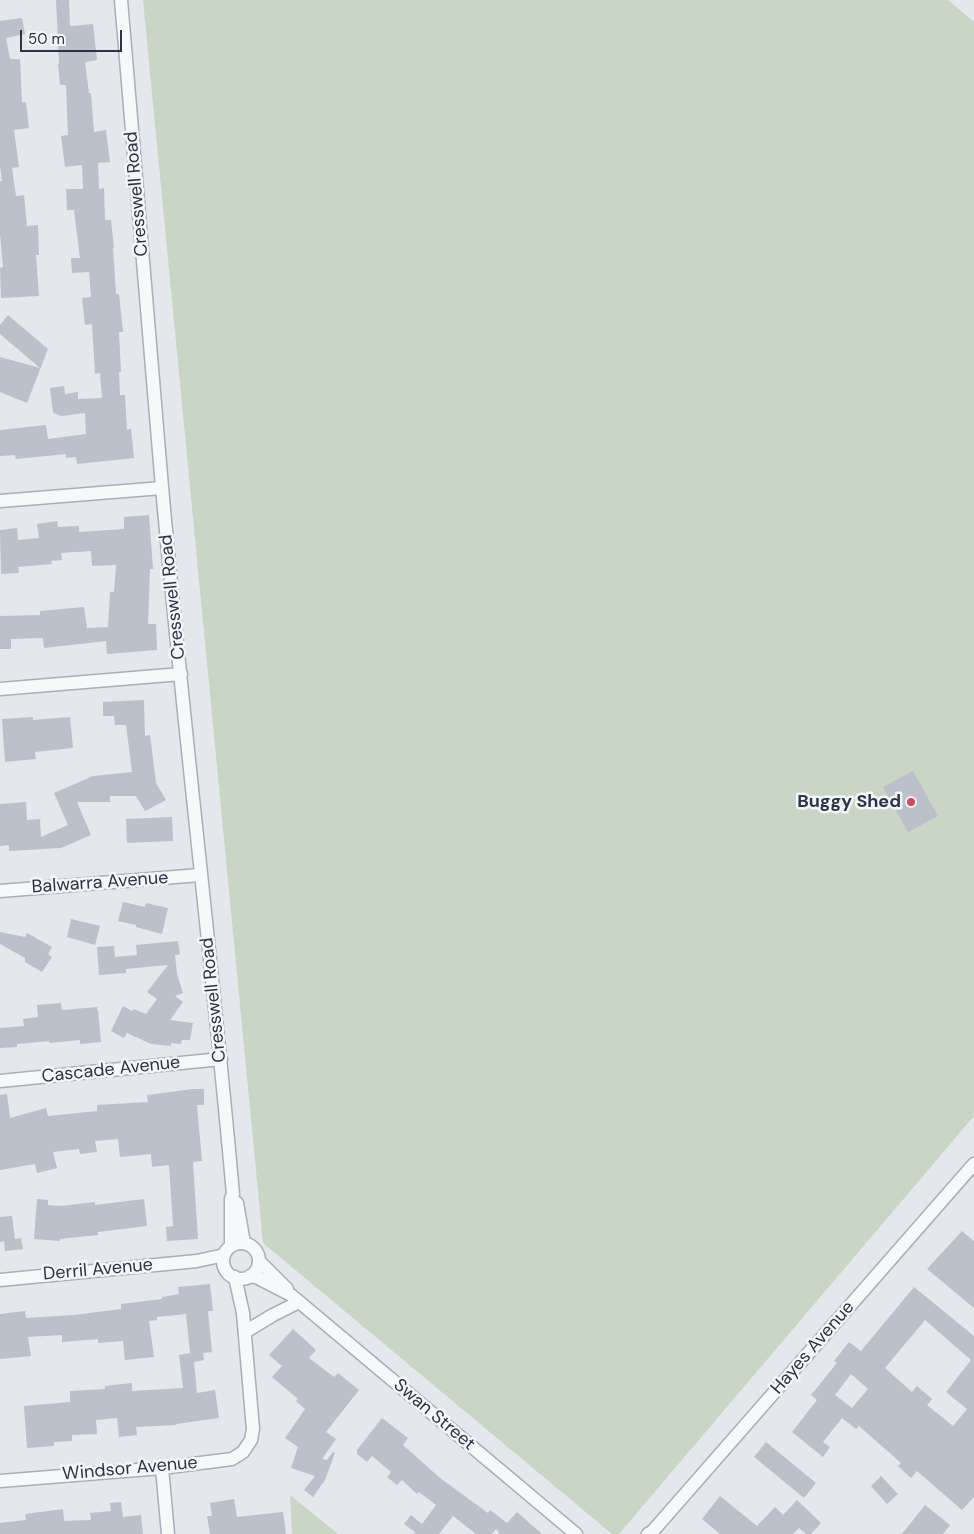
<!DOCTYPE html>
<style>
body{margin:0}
#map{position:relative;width:974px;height:1534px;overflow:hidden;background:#e4e7ec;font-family:"DM Sans",sans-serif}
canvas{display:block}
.scale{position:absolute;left:20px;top:30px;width:102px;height:22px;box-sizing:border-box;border:2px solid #2b3445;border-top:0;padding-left:6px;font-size:15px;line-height:18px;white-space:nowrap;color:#2b3445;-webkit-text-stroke:4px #f4f6f9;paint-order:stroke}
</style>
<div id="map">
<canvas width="974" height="1534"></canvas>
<div class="scale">50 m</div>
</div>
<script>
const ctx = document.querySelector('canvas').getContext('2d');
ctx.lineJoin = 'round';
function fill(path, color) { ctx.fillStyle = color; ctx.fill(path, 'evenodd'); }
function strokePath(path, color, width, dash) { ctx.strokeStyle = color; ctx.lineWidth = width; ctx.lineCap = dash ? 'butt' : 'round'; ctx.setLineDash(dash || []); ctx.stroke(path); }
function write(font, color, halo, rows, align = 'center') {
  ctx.font = font + ' "DM Sans",sans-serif'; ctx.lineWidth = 5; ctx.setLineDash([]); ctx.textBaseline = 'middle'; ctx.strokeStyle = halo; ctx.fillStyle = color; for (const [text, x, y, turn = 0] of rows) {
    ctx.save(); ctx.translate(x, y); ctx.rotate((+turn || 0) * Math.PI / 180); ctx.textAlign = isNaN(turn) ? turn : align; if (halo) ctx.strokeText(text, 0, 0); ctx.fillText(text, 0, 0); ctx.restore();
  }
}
const green = new Path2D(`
 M143,0H948L974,22V1116L619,1534H612L263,1243Z
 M290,1495L338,1534H292Z`);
const building = new Path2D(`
 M56,0H69L70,26L93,24L97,60L85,62L89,93H91L94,132L106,130L110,162L98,163L99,189L104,188L105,220H111L114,248H113L116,294H119L123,332H119L121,372H119L120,395H125L127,430L131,429L134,458L77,464L76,457L66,458V454L16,459L15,455L0,456V430L46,425L48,439L86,434L85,413L62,416L53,413L50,388L64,386L65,394L78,392V399L102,398L100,373L95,374L92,324L85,325L82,298L91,297L89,272L72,273L71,258H80L74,210H67L66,189H83L82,165L65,167L61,136L68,135L66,85H60L58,64H59Z
 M22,18L25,34L6,38L10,59H20L22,102H26L29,128L14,130L19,167L12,168L16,196L24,195L27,226L38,225L39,255H36L39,296L1,298L0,268L3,267L0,234V181H2L0,166V21Z
 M8,315L48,349L27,403L0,392V357L40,368L0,334V325Z
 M149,515L153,569H150L148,624H156L157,650L107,654L106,641L44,648L43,638L11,639V649H0V616L40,615V611L84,607L87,628L108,627L110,592H114L116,565L92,566L91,551L61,553L62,560L51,561L52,564L18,567L19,573L1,574L0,530L17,528L18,540L39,538L37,524L57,521L58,527L79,526V532L124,529V517Z
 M144,700L145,736L150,735L156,783L166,800L145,811L136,796H110V802H77L91,835L61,848L9,851V845L0,846V804L26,802L27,820L40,819L41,837L68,825L54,793L93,776L132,772L126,725H115L114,716H103V702Z
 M33,717V720L70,717L73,748L35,752L36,759L5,762L2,719Z
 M913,771L938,816L908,832L883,787Z
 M172,817L173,841L127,843L126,819Z
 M123,902L145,907L146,903L168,908L162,934L136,927V925L118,921Z
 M71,919L100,926L95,945L67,937Z
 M0,932L25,937L27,933L52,947L48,954L52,957L42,972L25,962V958L0,944Z
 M178,941L180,954L175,955L177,974L183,993L175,996L183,1002L170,1020L193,1023L190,1040H182L181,1044L171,1043V1046L151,1044L127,1033L124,1038L111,1031L123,1006L132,1011L134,1009L146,1014L157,999L147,992L168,965L126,969V973L99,975L97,947L114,946L115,957L137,955L136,945Z
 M61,1003L62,1010L97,1007V1009L98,1010L101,1042L80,1044V1040L49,1043V1041L17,1044V1047L0,1048V1028L24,1026L23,1019L38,1017L37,1005Z
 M193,1089H204V1105H197L202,1161L193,1162L198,1239L167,1241L166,1227L173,1226L169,1165L152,1167L151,1154L120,1157L118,1139L95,1141L97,1152L80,1154L79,1149L53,1152L57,1168L37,1173L35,1164L0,1170V1095L7,1094L10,1118L46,1108L48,1116L97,1111V1105L148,1102L147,1095Z
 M37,1199L48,1200V1205L61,1206L95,1202V1205L144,1199L147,1226L98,1232V1235L60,1239V1241L34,1239Z
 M12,1216L15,1239L21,1238L23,1249L5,1251L4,1241L0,1242V1217Z
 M962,1231L974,1241V1308L927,1269Z
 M210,1284L213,1311H208L212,1352L203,1353L204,1360L194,1362L197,1393L215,1390L219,1418L176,1424V1425L136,1427L137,1435L119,1437L117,1418L96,1420L97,1434L72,1435V1441L54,1442V1446L27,1448L24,1406L70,1402V1391L105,1389V1386L132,1383V1391L183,1388L179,1355L190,1353L186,1314L157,1317V1320L149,1321L154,1357L125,1360L123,1341L98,1343V1339L62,1342V1335L28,1337L31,1356L0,1359V1314L25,1311L26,1318L74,1315L121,1309V1304L162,1299V1297L179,1294L178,1287Z
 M914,1287L974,1336V1497L962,1510L917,1471L911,1478L898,1466L901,1463L859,1426L856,1429L842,1418L823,1442L830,1447L823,1457L792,1432L817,1400L811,1395L837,1363L834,1361L849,1342L861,1351ZM925,1320L971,1360L946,1392L967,1409L953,1426L927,1405L932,1399L917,1386L912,1392L885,1368ZM851,1374L868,1389L852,1408L835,1395Z
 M293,1329L316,1350L309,1358L334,1377L338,1373L359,1390L326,1432L336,1439L322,1459L327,1460L333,1452L335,1453L325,1480L313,1497L304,1490L315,1476L291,1468L298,1447L285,1438L305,1409L296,1401L298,1399L272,1377L282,1366L269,1355Z
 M382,1418L408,1438L403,1445L440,1478L488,1513L490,1510L507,1523L517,1512L542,1534H498L499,1532L496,1529L492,1534H476L453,1516L439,1534H414L415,1532L404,1524L411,1515L422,1524L436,1505L419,1492L417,1494L402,1480L397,1485L387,1477L391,1472L372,1456L367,1462L357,1454V1450Z
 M766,1442L816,1483L804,1498L754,1457Z
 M881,1476L898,1494L887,1504L871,1486Z
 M720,1496L757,1526L775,1507L783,1515L797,1500L821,1523L811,1534H806L799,1528L793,1534H720L702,1519Z
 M234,1499L237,1517L283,1512L286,1534H210L207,1516H212L210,1503Z
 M121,1502L123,1517L141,1515L143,1534H0V1523L26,1520L25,1514L63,1509L64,1521L91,1520L90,1513L111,1511L110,1503Z
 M925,1505L950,1525L943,1534H902Z`);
const street = new Path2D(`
 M121,0C135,162 147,324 162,487C183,723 212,958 233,1194L231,1199V1246
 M0,501L162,488
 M0,689L181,674
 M0,891L200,875
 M0,1081L221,1059
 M237,1203L244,1243
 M223 1261a18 18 0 1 1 36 0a18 18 0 1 1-36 0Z
 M259,1261L287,1289
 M250,1276L256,1277L291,1295L576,1534
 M0,1280L197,1261L224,1255
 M245,1332L273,1315L299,1302
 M162,1468L168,1534
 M0,1481L162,1468L232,1459L243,1452L251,1440L253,1429L243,1313L235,1277
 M648,1534L652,1532L974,1164`);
const markers = [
 [911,802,5,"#d1495b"]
];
const streetNames = [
 ["Cresswell Road",137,194,-95],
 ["Cresswell Road",173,597,-96],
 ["Balwarra Avenue",100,883,-4],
 ["Cresswell Road",214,1000,-96],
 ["Cascade Avenue",111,1070,-6],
 ["Derril Avenue",98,1270,-5],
 ["Hayes Avenue",813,1348,-49],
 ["Swan Street",434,1415,40],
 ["Windsor Avenue",130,1469,-5]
];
const poiNames = [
 ["Buggy Shed",901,802]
];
fill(green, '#c9d6c5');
fill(building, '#bbc0ca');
strokePath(street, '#a9aeb7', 15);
strokePath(street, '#f7f8fa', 12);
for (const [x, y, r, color] of markers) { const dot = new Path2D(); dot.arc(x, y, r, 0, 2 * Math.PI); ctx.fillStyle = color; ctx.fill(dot); strokePath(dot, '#f4f6f9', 2); }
write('18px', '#2b3445', '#f4f6f9', streetNames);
write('bold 18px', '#2b3445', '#f4f6f9', poiNames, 'right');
</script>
